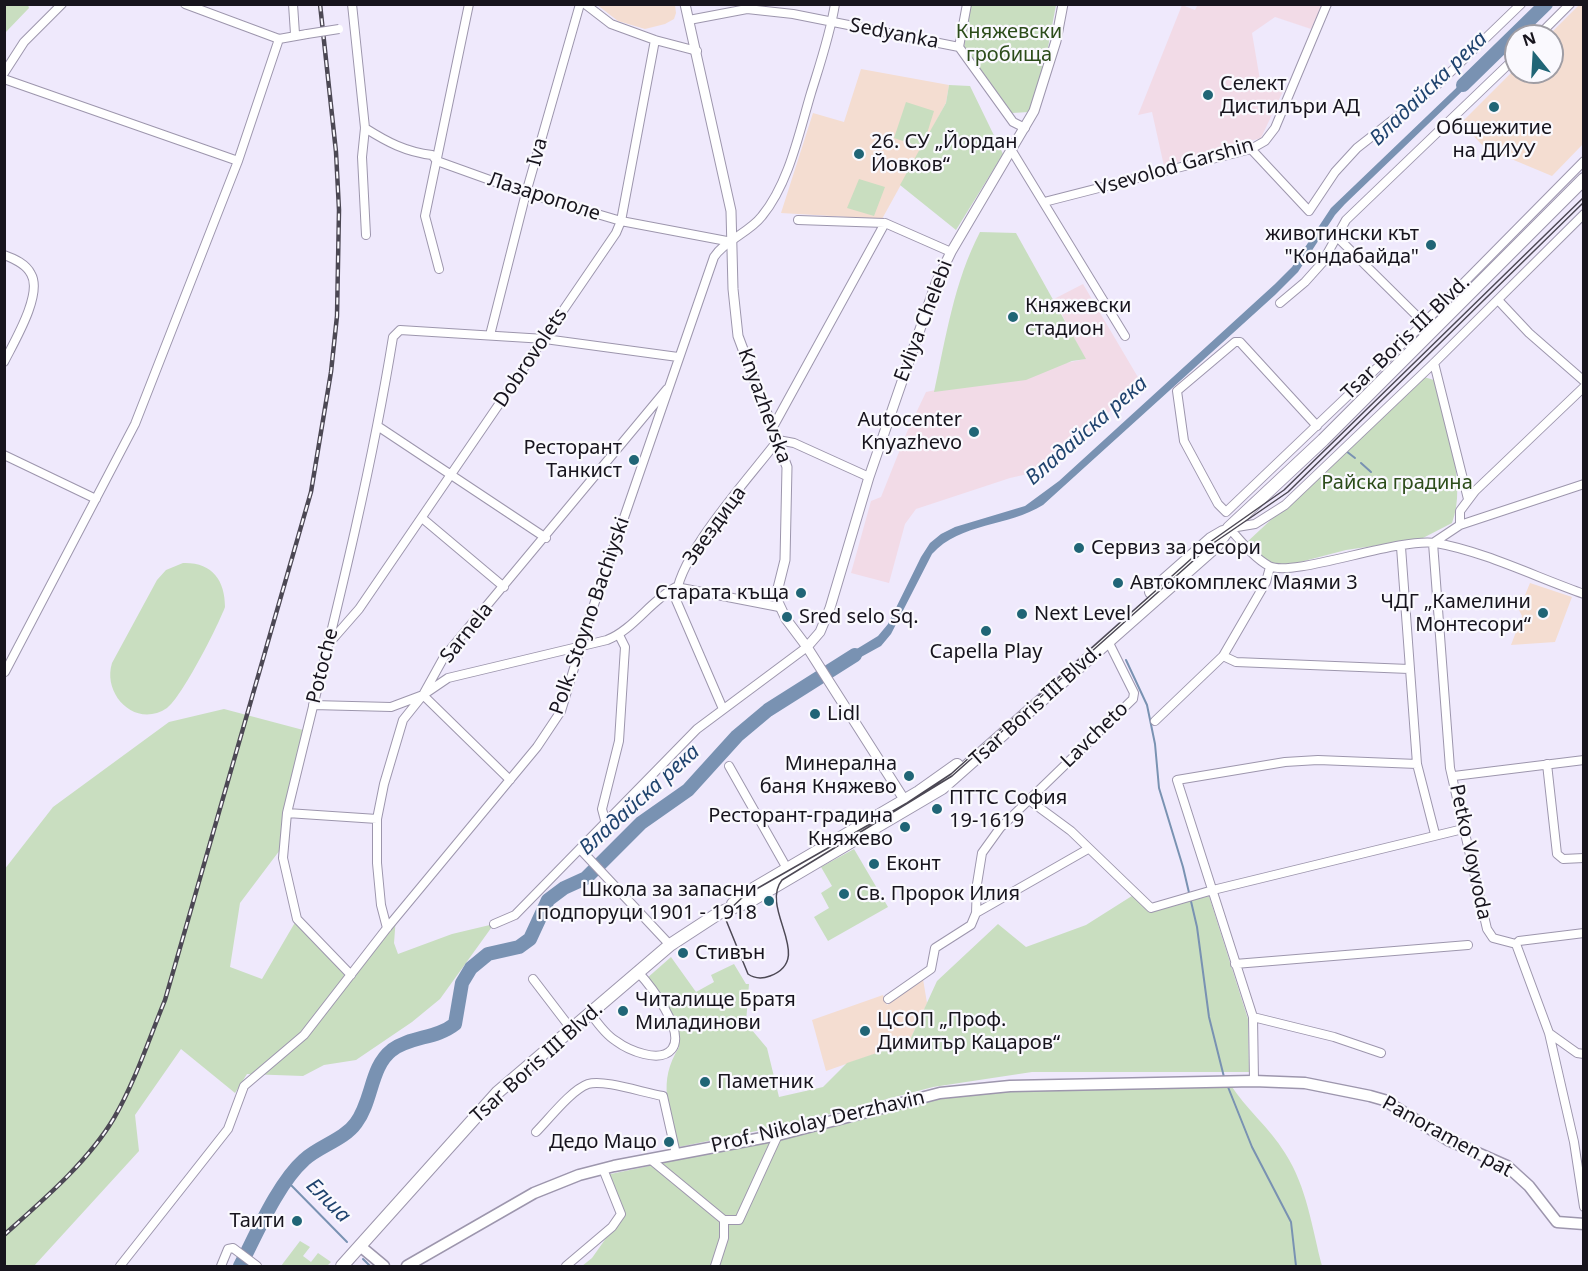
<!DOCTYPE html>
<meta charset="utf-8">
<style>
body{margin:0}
#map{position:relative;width:1588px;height:1271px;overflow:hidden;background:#efe9fc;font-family:"Noto Sans",sans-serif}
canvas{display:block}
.frame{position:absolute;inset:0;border:6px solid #17141d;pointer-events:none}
.north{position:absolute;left:1504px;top:24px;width:60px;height:60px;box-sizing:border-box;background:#faf9fe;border:2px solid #9f9da4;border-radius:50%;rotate:342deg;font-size:16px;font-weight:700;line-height:24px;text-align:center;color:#17141d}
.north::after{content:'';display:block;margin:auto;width:21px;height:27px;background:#206576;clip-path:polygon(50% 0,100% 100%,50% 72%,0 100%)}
</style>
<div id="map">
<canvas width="1588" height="1271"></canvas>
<div class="frame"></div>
<div class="north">N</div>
</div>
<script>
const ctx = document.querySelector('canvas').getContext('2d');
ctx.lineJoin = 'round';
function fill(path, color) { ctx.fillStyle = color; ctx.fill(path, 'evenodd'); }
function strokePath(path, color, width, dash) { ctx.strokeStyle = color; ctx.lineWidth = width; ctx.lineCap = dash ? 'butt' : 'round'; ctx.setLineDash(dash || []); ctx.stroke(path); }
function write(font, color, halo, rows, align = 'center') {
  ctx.font = font + ' "Noto Sans",sans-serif'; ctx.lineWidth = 4.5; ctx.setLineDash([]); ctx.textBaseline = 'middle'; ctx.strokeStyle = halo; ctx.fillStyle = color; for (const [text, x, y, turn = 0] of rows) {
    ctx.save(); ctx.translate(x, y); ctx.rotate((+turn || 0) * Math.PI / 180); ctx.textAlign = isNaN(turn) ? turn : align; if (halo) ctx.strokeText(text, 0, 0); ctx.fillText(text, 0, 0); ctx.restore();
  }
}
const industrial = new Path2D(`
 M1198,4L1322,5L1311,29L1275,17L1252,33L1260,80L1283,91L1261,138L1164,166L1152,112L1138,115L1182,5L1195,10Z
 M1083,284L1139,379L1138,385L1058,460L1032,473L1010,478L916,509L905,524L889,583L851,573L871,501L881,497L907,432L926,392L1085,359L1054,299Z`);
const education = new Path2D(`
 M596,4L675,5L676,13L674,19L665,24L645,29L618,21Z
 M1579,5H1584L1583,144L1552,176L1485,148L1461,123L1516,68V72H1552V36H1548Z
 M861,69L949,85L946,103L882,219L781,213L813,113L844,122Z
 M1530,583L1572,597L1555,642L1511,645L1522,616L1519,610Z
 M923,979L927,1003L909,1042L826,1071L812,1020L883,995L887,1005Z`);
const green = new Path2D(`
 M5,4L28,5L29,8L5,33Z
 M971,5H1056L1046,58L1029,112L1012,113L964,46Z
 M949,85L970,86L1003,154L956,230L900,185L921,147L894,138L906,102L934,111L925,140L946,103Z
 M859,179L885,187L874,216L847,208Z
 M980,232L1016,233L1086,359L1072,361L1026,380L934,392C946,337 954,282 980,232Z
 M1424,377L1434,380C1444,422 1468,482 1452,523L1421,539L1346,550L1281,567L1266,561L1246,543Z
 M183,563C212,562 225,580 225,607C218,626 182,697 167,708C136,729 102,695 112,663L157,580L166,570Z
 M224,709L307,731L287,813L286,842L240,903L230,967L262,979L297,919L351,974L396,917L394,943L398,954L452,934L494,924L440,999L412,1022L356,1060L324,1065L303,1076L247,1074L235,1093L181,1049L135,1115L139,1151L34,1266H5L4,870L53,807L169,722Z
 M854,849L888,907L828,941L814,917L829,908L821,893L832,886L821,867Z
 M1135,894L1153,910L1209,896L1248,1019L1249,1072H1032L933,1087L800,1122L679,1147C669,1108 657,1083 679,1047L667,1002L646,979L671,957L696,992L714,982L711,975L734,964L746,984H749L746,1023L767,1048L779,1097L823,1087L847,1063L909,1042L937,981L998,924L1026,947L1086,925Z
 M1230,1084C1246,1109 1269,1127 1285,1153C1307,1187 1312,1228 1322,1266H582L592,1258L623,1214L606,1175L749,1145L945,1097L1001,1088Z
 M300,1241L310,1247L303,1256L311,1262L318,1253L331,1262L327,1266H281Z`);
const water = new Path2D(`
 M1475,70L1479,75L1345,204L1335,215L1298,272L1275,295L1043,505C1008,527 961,522 932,554L891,634L881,646L841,668L837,661L878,636L888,624L921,557L930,543L941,534L955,527L1025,506L1059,481L1275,284L1292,267L1331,208Z`);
const stream = new Path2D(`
 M1346,451L1355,458
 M1361,463L1371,472
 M1126,660L1147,705L1155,744L1159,788L1183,867L1197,927L1209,1017L1224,1077
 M1228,1087L1252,1147L1291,1222L1296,1266
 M287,1181L347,1242
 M363,1259L370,1266`);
const river = new Path2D(`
 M1463,85L1546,4
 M240,1266C256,1235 278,1183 304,1160C319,1146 344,1140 356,1123C373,1100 370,1067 392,1050C411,1036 436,1039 455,1024L462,983L471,968L488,954L519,947L530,939L548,900L564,888L586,878L641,823L688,790L737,736L768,710L855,655`);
const minor = new Path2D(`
 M293,4L295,34
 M352,4L365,128L362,157L366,235
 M585,4L611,24L655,40L697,51
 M689,20L747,9L793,14L959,47L1013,122L1025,128
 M1538,36L1570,4
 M279,39L307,34
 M959,47L967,4
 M4,73L24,42L62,4
 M4,79L238,161
 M365,128C387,142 406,152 432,155L437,161L526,193L621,221L732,242
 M1251,149L1309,211L1335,172L1357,148L1435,87L1521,4
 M1012,151L1125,336
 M1044,202L1251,149L1265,141L1275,128L1327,4
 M798,220L885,223L951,252
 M1336,236L1424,323
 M4,255C15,259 26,264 31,274C43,294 14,342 4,362
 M439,269L425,216L469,4
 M1498,300L1529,333L1584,381
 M1280,303L1305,282L1322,263L1346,220L1516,57
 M490,335L526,193L580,4
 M1434,363L1468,499
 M379,427L546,538
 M773,427L885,223
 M4,455L96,499
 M1226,512L1424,323L1584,161
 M1226,512L1218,504L1184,441L1177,391L1235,342H1240L1317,426
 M422,518L504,587
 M1460,525V511L1475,491L1584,387
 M1229,528C1241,541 1254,558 1269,566C1293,578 1398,537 1436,543C1483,551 1538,578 1584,594
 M1231,528L1255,524L1285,505L1434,363L1584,214
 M1433,543L1450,768L1487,929L1493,938L1516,944
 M1433,543L1460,525L1584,484
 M1401,547L1417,764L1435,834
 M331,641L359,609L616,233L621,221L655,40
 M1223,656L1236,662L1409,669
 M5,672L135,424L238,161L279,39L185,4
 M423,695L510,780
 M313,705L391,707L423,695L448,678L607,640C634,629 650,601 676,587L779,607
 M723,709L676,600C675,558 751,476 778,440L794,443L869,477
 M1155,721L1223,656L1266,582L1270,567
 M1547,764L1557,854L1563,859L1584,858
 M729,766L789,872
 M1454,776L1584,760
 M1029,800L1071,831L1151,908L1213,890L1463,829
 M287,813L377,819
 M606,824L602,809L619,741L625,647L619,635
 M580,849L670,945
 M976,913L1088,849
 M494,924L515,915L697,729L807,647
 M387,928L381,905L377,863V819L384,784L403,720L423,695L444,657L667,389
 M1516,944L1549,1033L1574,1142L1584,1207
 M1516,944L1519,941L1584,933
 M1235,964L1468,945
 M351,975L297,919L283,858L287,813C325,655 367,498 393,337L400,330L545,339L678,357
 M533,979L572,1030
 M888,999L931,969L935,948L971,925L976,913L977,884L982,853L1000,828L1133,699L1134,693L1108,641
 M591,1014C598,1024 606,1035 616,1041C628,1050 660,1064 672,1049C686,1031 650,985 638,972
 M1253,1017L1334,1037L1381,1053
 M1549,1033L1577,1053L1584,1054
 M1254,1081L1253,1017L1177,780L1285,762L1318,760L1417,764
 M536,1132C549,1119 571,1090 588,1084C604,1079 644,1093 663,1096L676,1154
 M650,1159L724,1220H739L778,1135
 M120,1266L228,1129L244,1086L304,1035L387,928L537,747L561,711L589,619L714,257C725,240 749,233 762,216C789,183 799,133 811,93C820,64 830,35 835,4
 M221,1266L228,1249L233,1248L257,1266
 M566,1266L612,1227L621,1214L603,1169
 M715,1266L724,1238V1220`);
const tertiary = new Path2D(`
 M685,4L731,211L733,289L738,336L787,467L785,560L778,588V602L786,619L807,647L907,804
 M807,647L820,632L830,608L869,477L936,283L951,252L1034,111L1056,41L1063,4`);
const secondary = new Path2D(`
 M360,1246L384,1266
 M407,1266L534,1193L579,1175L614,1166L778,1135L940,1093L1010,1086L1254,1081L1305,1083L1370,1096L1384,1100L1448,1140L1507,1166L1529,1186L1557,1222L1584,1224`);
const primary = new Path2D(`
 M1151,592L1211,539L1223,532
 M733,904L743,895L919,792L957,765
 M342,1266L498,1092L670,945L719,913L750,901L942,788L1216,546L1229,528L1323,440L1584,179`);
const tram = new Path2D(`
 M1584,197L1284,490L1210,542L951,774L907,803L744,896L729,910L726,920L748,974C755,979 762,979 770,976C816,959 759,909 782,880L952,776L1212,544L1288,492L1584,202`);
const rail = new Path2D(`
 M4,1235C42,1201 88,1162 114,1118C135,1082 149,1039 165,1000L311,492L331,372L337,316L339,210L336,152L320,4`);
const minorBridge = new Path2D(`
 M307,34L339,29`);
const markers = [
 [1208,95,6,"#206576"],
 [1494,107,6,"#206576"],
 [859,154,6,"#206576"],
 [1431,245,6,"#206576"],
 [1013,317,6,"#206576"],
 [974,432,6,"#206576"],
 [634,460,6,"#206576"],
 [1079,548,6,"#206576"],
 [1118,583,6,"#206576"],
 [801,593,6,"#206576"],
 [1543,613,6,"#206576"],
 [1022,614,6,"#206576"],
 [787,617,6,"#206576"],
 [986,631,6,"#206576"],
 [815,714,6,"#206576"],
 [909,776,6,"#206576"],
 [937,809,6,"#206576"],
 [905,827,6,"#206576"],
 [874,864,6,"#206576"],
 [844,894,6,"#206576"],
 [769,901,6,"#206576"],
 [683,953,6,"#206576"],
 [623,1011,6,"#206576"],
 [865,1031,6,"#206576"],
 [705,1082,6,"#206576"],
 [669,1142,6,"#206576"],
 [297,1221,6,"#206576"]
];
const parkNames = [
 ["Княжевски",1009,32],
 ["гробища",1009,55],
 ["Райска градина",1397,483]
];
const streetNames = [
 ["Sedyanka",894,34,11],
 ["Iva",538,152,-75],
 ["Vsevolod Garshin",1175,167,-16],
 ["Лазарополе",544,197,18],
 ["Evliya Chelebi",924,321,-69],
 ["Tsar Boris III Blvd.",1406,338,-44],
 ["Dobrovolets",531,358,-56],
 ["Knyazhevska",764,406,70],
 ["Звездица",715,526,-54],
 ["Polk. Stoyno Bachiyski",590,616,-71],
 ["Sarnela",467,633,-51],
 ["Potoche",323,666,-76],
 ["Tsar Boris III Blvd.",1036,706,-42],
 ["Lavcheto",1095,735,-44],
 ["Petko Voyvoda",1470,852,78],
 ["Tsar Boris III Blvd.",537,1063,-42],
 ["Prof. Nikolay Derzhavin",818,1122,-13],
 ["Panoramen pat",1447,1137,29]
];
const poiNames = [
 ["Селект",1220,84],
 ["Дистилъри АД",1220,107],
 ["Общежитие",1494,128,"center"],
 ["на ДИУУ",1494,151,"center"],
 ["26. СУ „Йордан",871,142],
 ["Йовков“",871,165],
 ["животински кът",1419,234,"right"],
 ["\"Кондабайда\"",1419,257,"right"],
 ["Княжевски",1025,306],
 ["стадион",1025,329],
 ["Autocenter",962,420,"right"],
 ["Knyazhevo",962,443,"right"],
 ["Ресторант",622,448,"right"],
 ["Танкист",622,471,"right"],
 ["Сервиз за ресори",1091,548],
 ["Автокомплекс Маями 3",1130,583],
 ["Старата къща",789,593,"right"],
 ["ЧДГ „Камелини",1531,602,"right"],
 ["Монтесори“",1531,625,"right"],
 ["Next Level",1034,614],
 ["Sred selo Sq.",799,617],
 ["Capella Play",986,652,"center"],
 ["Lidl",827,714],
 ["Минерална",897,764,"right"],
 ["баня Княжево",897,787,"right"],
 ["ПТТС София",949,798],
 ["19-1619",949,821],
 ["Ресторант-градина",893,816,"right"],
 ["Княжево",893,839,"right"],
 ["Еконт",886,864],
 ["Школа за запасни",757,890,"right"],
 ["подпоруци 1901 - 1918",757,913,"right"],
 ["Св. Пророк Илия",856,894],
 ["Стивън",695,953],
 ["Читалище Братя",635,1000],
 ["Миладинови",635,1023],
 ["ЦСОП „Проф.",877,1020],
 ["Димитър Кацаров“",877,1043],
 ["Паметник",717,1082],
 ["Дедо Мацо",657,1142,"right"],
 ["Таити",285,1221,"right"]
];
const waterNames = [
 ["Владайска река",1429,89,-44],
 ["Владайска река",1087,431,-41],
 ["Владайска река",640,800,-42],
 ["Елша",328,1201,45]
];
fill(industrial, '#f2dbe7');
fill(education, '#f4ddd1');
fill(green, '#c9dec0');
fill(water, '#7992b2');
strokePath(stream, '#7992b2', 2);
strokePath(river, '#7992b2', 14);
strokePath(minor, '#9d96ad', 10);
strokePath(tertiary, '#9d96ad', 11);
strokePath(secondary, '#9d96ad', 13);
strokePath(primary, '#9d96ad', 14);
strokePath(minor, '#fff', 8);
strokePath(tertiary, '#fff', 9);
strokePath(secondary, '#fff', 10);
strokePath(primary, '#fff', 12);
strokePath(tram, '#4c4854', 1.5);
strokePath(rail, '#4c4854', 4.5);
strokePath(rail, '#faf9fe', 2, [7]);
strokePath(minorBridge, '#9d96ad', 10, []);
strokePath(minorBridge, '#fff', 8);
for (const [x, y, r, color] of markers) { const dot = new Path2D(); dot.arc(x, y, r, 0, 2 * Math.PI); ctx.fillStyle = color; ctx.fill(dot); strokePath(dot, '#faf9fe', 2); }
write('20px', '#2c4c1a', '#faf9fe', parkNames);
write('20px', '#17141d', '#faf9fe', streetNames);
write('20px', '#17141d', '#faf9fe', poiNames, 'left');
write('italic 21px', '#1f436e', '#faf9fe', waterNames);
</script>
